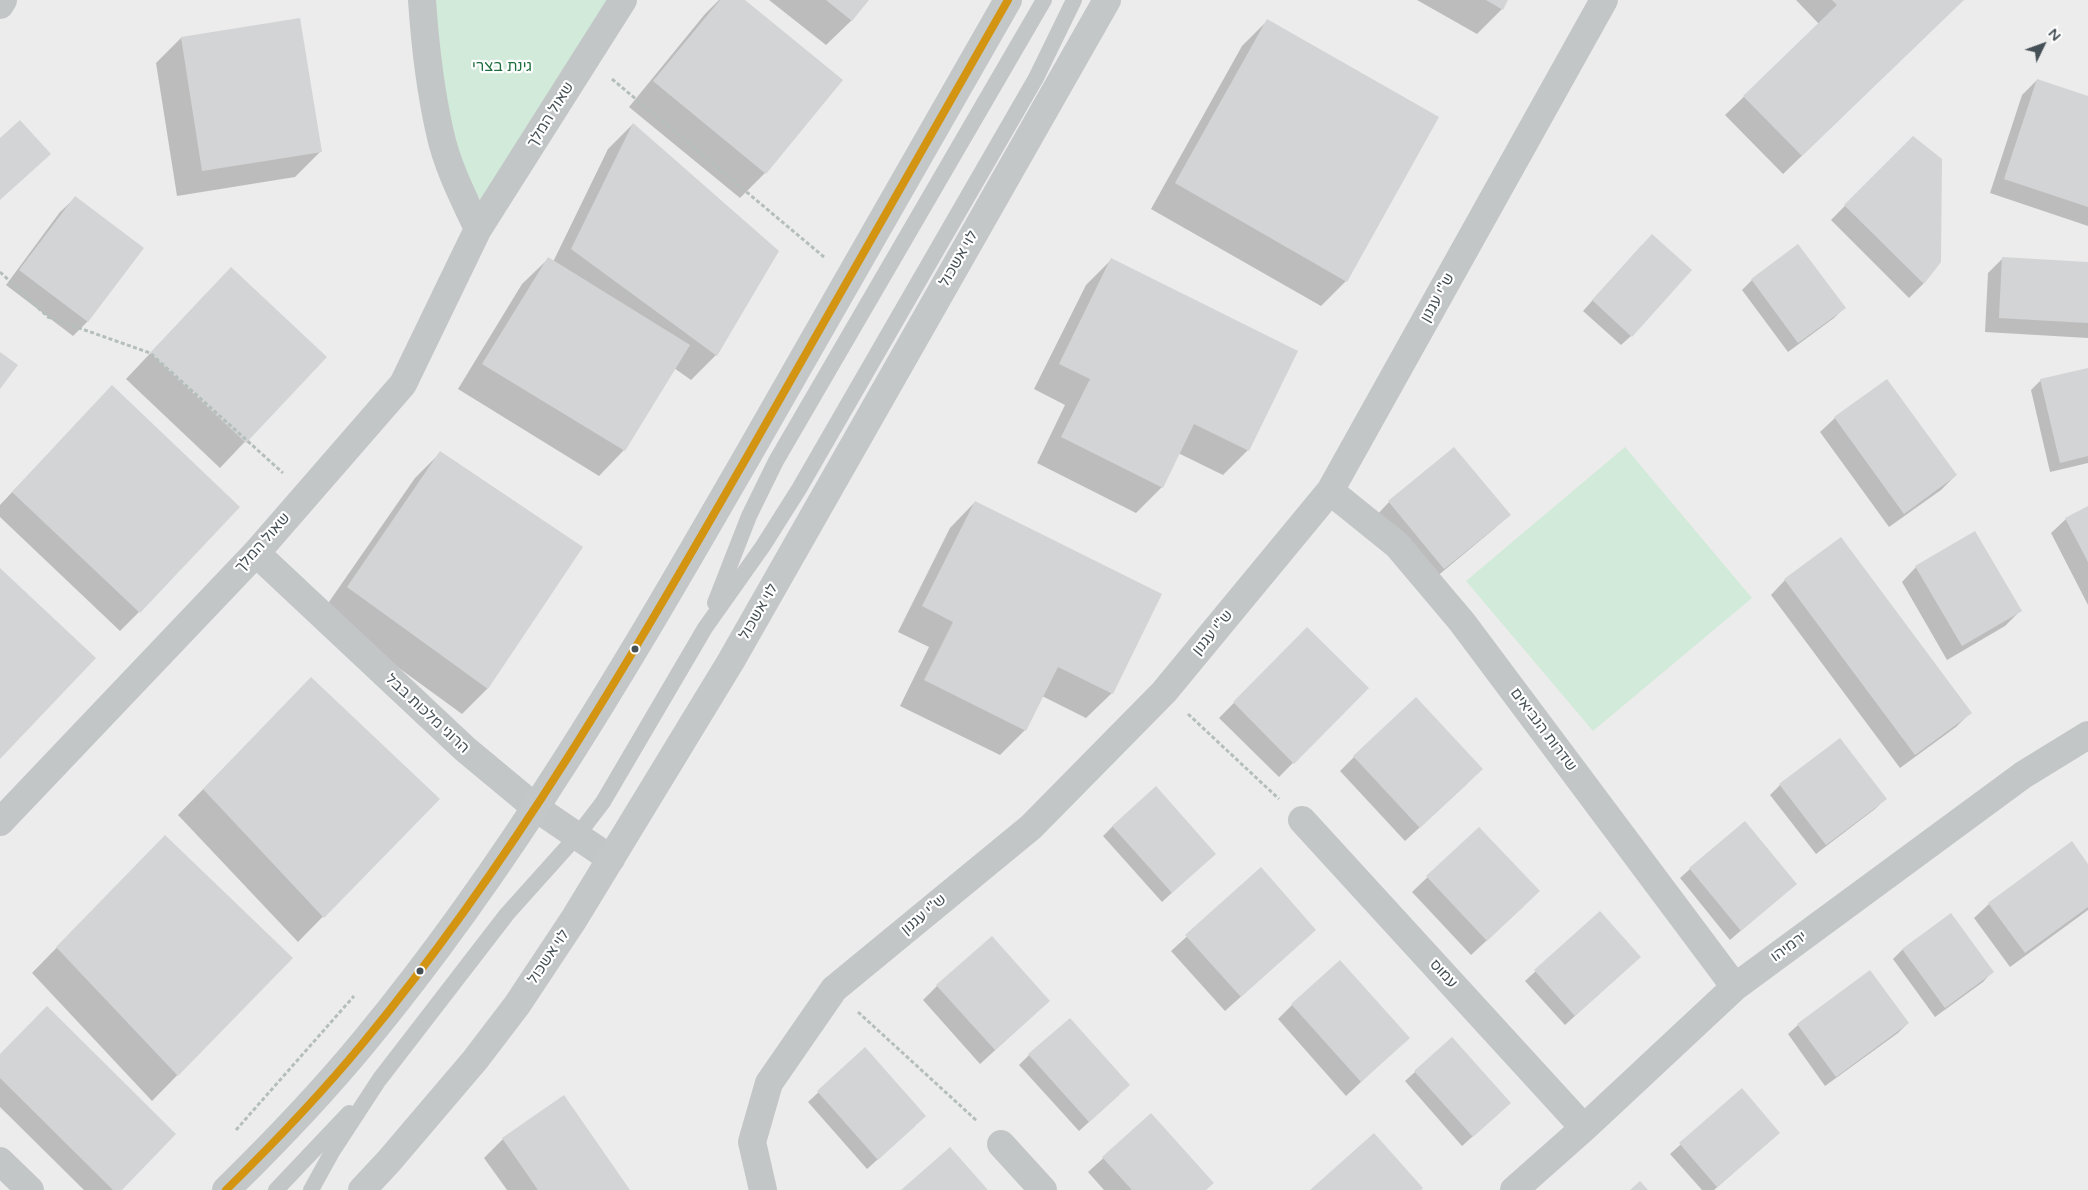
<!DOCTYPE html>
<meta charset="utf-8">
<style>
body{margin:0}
#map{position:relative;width:2088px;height:1190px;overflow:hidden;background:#edecec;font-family:"Varela Round",sans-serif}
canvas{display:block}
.north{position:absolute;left:2018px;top:20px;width:50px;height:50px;-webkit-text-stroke:4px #fff;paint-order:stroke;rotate:48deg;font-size:14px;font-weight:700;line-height:20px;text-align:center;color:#455056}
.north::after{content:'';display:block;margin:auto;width:18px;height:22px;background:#455056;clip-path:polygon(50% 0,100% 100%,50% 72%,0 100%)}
</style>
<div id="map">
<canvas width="2088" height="1190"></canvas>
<div class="north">N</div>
</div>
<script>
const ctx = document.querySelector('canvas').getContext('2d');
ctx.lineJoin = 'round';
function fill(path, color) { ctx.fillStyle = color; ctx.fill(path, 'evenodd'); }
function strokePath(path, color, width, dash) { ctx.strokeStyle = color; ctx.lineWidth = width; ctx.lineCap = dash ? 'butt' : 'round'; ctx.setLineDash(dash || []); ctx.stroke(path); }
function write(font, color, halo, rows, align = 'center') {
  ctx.font = font + ' "Varela Round","Noto Sans Hebrew",sans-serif'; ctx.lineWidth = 4.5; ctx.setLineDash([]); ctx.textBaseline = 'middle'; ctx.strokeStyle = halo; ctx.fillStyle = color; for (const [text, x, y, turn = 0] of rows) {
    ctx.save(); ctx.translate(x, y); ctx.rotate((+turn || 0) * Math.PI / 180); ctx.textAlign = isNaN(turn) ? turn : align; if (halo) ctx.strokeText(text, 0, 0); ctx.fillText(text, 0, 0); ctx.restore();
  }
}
const green = new Path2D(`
 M425,0H623L490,211L448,159Z
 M1625,447L1752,598L1593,731L1466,581Z`);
const shadow = new Path2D(`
 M719,0H743L765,173L740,198L629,107L705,14Z
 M769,0H867L852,20L826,45Z
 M1417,0H1507L1502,9L1477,34Z
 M1796,0H1963L1783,174L1725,115L1819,24Z
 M1267,21L1346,281L1321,306L1151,209L1242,46Z
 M181,38L320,152L295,177L177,196L156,63Z
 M2037,80L2088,97V226L1990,193L2022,95Z
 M633,124L716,355L691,380L674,368L624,450L599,476L458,389L522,284L548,259L553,262L608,149Z
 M1913,137L1940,261L1923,284L1909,298L1831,220Z
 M75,198L88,321L73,336L6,285L60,212Z
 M1642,245L1631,336L1621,345L1583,311Z
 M1798,246L1844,308L1834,318L1788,352L1742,290L1752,280Z
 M2002,259L2088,263V338L1985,332L1988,273Z
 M1111,260L1248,450L1223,475L1178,453L1162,487L1136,513L1037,463L1065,405L1034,389L1086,285Z
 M206,294L325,357L220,468L126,379Z
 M2088,370V463L2050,472L2031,390L2041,380Z
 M93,406L139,612L120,631L0,517V505Z
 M1835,418L1956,475L1941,490L1889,527L1820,432Z
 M1454,449L1509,514L1494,529L1429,583L1375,517L1389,502Z
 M440,453L581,547L487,689L462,714L322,612L415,478Z
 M975,502L1112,693L1086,718L1042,696L1025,730L1000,755L900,706L929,647L898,632L950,528Z
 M2088,507V605L2051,533L2066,519Z
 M1916,567L2020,611L2005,626L1947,660L1902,582Z
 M1785,580L1970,713L1956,727L1900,768L1771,595Z
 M1307,629L1367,688L1279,777L1219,718Z
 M286,704L438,799L298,942L178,815Z
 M1354,757L1467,784L1405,841L1340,771Z
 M1780,785L1885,799L1875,809L1816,854L1770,795Z
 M1113,826L1204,863L1162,902L1103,836Z
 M1479,828L1524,906L1471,955L1412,892Z
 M140,862L292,958L152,1101L32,973Z
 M2088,866V910L2010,967L1974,918L1989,904Z
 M1261,869L1315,930L1225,1011L1171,951Z
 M1690,869L1795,884L1730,940L1680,878Z
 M1600,912L1630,966L1565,1025L1525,981Z
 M1950,915L1992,972L1983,982L1935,1017L1893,959L1902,950Z
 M937,986L1049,1001L980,1064L923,1000Z
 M1292,1005L1408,1038L1346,1096L1278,1019Z
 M1908,1023L1898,1033L1825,1086L1788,1034L1798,1025Z
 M865,1049L915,1126L867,1169L808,1102Z
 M0,1055L120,1190H84L0,1107Z
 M1029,1055L1119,1095L1079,1131L1019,1065Z
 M1415,1072L1510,1103L1462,1146L1405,1081Z
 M1742,1090L1779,1133L1714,1190H1702L1670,1154Z
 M1151,1115L1205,1190H1104L1088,1172Z
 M503,1139L629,1190H507L484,1158Z`);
const building = new Path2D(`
 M720,0H745L843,80L766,174L653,81Z
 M826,0H869L852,21Z
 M1486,0H1508L1503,10Z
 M1832,0H1964L1802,156L1743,96L1837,5Z
 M300,18L322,152L202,171L181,37Z
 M1267,19L1439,117L1347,282L1175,183Z
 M2037,79L2088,96V207L2004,179Z
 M20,120L51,154L0,200V138Z
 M633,123L779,251L717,356L571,249Z
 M1913,136L1942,159L1941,262L1924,284L1844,205Z
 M75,196L144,248L88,322L19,270Z
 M1652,234L1692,270L1632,337L1592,300Z
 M1798,244L1846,308L1798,343L1751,279Z
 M548,257L690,345L625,451L482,364Z
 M2002,257L2088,262V323L1999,318Z
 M1111,258L1298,351L1249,451L1194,424L1163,488L1061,437L1090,379L1059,364Z
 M231,267L327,357L246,443L150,353Z
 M0,352L18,365L0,389Z
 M2088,368V456L2060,463L2040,379Z
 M1887,379L1957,475L1904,514L1834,417Z
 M112,385L240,507L140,613L12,492Z
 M1454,447L1511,515L1444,569L1388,501Z
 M440,451L583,547L488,689L347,587Z
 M975,501L1162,594L1113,694L1058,667L1026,731L924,680L953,622L922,606Z
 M2088,506V562L2065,518Z
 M1975,531L2022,611L1962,646L1915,566Z
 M1841,537L1972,713L1915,755L1784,579Z
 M0,568L96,658L0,759Z
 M1307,627L1369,688L1294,764L1233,702Z
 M311,677L440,799L324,918L203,789Z
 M1416,697L1483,769L1420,828L1353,756Z
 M1840,738L1887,799L1826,845L1779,784Z
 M1156,786L1216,854L1172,893L1112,826Z
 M1745,821L1797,884L1741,931L1689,868Z
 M1479,827L1540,891L1487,941L1426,876Z
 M165,835L293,958L178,1076L56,947Z
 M2072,841L2088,864V907L2025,953L1988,903Z
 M1261,867L1316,930L1241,997L1185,935Z
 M1600,911L1641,957L1575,1016L1534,970Z
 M1951,913L1994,972L1945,1008L1902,949Z
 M992,936L1050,1001L995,1050L936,985Z
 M1340,960L1410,1038L1361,1082L1291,1004Z
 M1870,970L1909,1023L1836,1077L1797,1024Z
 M47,1006L176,1134L122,1190H113L0,1078V1054Z
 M1070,1018L1130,1085L1089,1122L1028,1054Z
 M1452,1037L1511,1103L1473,1137L1414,1071Z
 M865,1047L926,1116L878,1160L817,1091Z
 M1742,1088L1780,1133L1717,1187L1679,1143Z
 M564,1095L630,1190H538L502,1138Z
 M1151,1113L1214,1183L1206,1190H1132L1102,1157Z
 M1374,1133L1423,1188L1421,1190H1310Z
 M950,1147L988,1190H901Z
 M1640,1181L1648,1190H1630Z`);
const path = new Path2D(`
 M612,79L824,257
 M0,272L48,317L150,353L283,473
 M1188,714L1279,799
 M858,1012L977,1121
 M236,1130L354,996`);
const lane = new Path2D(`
 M715,603L749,516L776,461L1044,0
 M276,1190L349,1113
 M311,1190L332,1152L379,1080L507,914L577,836L603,802L705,628L763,546L799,489L1036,78L1074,0`);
const street = new Path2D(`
 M422,0C425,45 430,89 440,133C447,166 464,199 478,229
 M0,5L3,0
 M1330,491L1397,545L1462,622L1735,987
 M256,553L465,749L536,808L611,859
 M1302,820L1584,1128
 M0,822L256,553L403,384L478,229L623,0
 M1001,1144L1043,1190
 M0,1161L30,1190
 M763,1190L752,1142L769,1083L834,989L1031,827L1164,692L1330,491L1604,0
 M1514,1190L1584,1128L1735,987L2023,775L2088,735`);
const secondary = new Path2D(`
 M226,1190C274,1143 321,1094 363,1043C513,862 631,658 748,455C835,303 921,152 1008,0
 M362,1190L389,1161L475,1060L517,1005L574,919L731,661L1107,0`);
const bus1 = new Path2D(`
 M226,1190C274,1143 321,1094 363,1043C513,862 631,658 748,455C835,303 921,152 1008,0`);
const markers = [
 [635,649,4.5,"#455056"],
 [420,971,4.5,"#455056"]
];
const parkNames = [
 ["גינת בצרי",502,67]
];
const streetNames = [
 ["שאול המלך",551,115,-58],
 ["לוי אשכול",959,259,-60],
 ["ש\"י עגנון",1438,298,-61],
 ["שאול המלך",263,543,-48],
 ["לוי אשכול",759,612,-60],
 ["ש\"י עגנון",1213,633,-50],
 ["הרוגי מלכות בבל",427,714,43],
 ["שדרות הנביאים",1543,730,53],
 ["ש\"י עגנון",924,915,-40],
 ["ירמיהו",1789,947,-36],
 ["לוי אשכול",549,957,-56],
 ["עמוס",1443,974,47]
];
fill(green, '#d2ead9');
fill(shadow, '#0003');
fill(building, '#d3d4d5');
strokePath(path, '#b4beba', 3, [4, 2.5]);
strokePath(lane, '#c3c6c7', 16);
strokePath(street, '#c3c6c7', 28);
strokePath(secondary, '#c4c7c8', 28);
strokePath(bus1, '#d39511', 8);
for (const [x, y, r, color] of markers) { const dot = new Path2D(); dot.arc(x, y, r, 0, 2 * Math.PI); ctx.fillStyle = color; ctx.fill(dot); strokePath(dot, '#fff', 2); }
write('15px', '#1f6f3e', '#fff', parkNames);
write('15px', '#455056', '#fff', streetNames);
</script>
